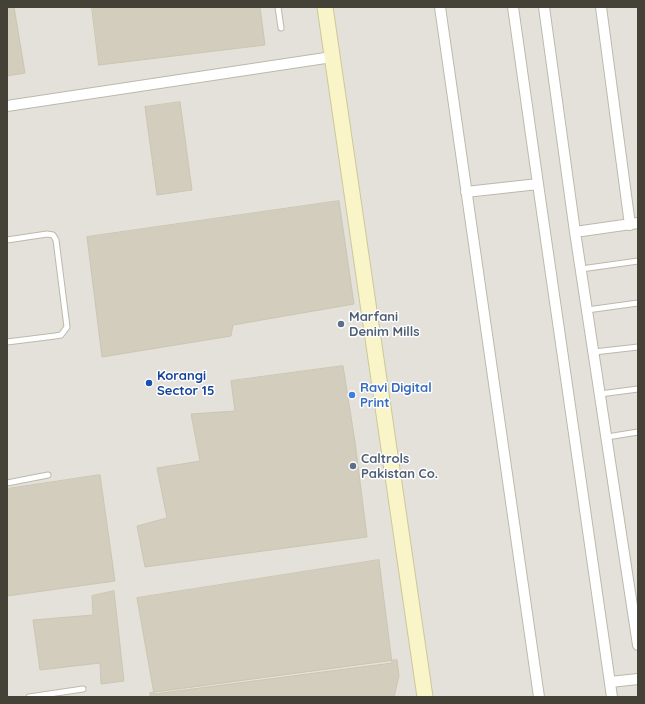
<!DOCTYPE html>
<style>
body{margin:0}
#map{position:relative;width:645px;height:704px;overflow:hidden;background:#f2f0e6;font-family:Quicksand,sans-serif}
canvas{display:block}
.frame{position:absolute;inset:0;border:8px solid #444136;pointer-events:none}
</style>
<div id="map">
<canvas width="645" height="704"></canvas>
<div class="frame"></div>
</div>
<script>
const ctx = document.querySelector('canvas').getContext('2d');
ctx.lineJoin = 'round';
function fill(path, color) { ctx.fillStyle = color; ctx.fill(path, 'evenodd'); }
function strokePath(path, color, width, dash) { ctx.strokeStyle = color; ctx.lineWidth = width; ctx.lineCap = dash ? 'butt' : 'round'; ctx.setLineDash(dash || []); ctx.stroke(path); }
function write(font, color, halo, rows, align = 'center') {
  ctx.font = font + ' Quicksand,sans-serif'; ctx.lineWidth = 3; ctx.setLineDash([]); ctx.textBaseline = 'middle'; ctx.strokeStyle = halo; ctx.fillStyle = color; for (const [text, x, y, turn = 0] of rows) {
    ctx.save(); ctx.translate(x, y); ctx.rotate((+turn || 0) * Math.PI / 180); ctx.textAlign = isNaN(turn) ? turn : align; if (halo) ctx.strokeText(text, 0, 0); ctx.fillText(text, 0, 0); ctx.restore();
  }
}
const industrial = new Path2D(`
 M7,7H638V697H7Z`);
const building = new Path2D(`
 M7,7H14L25,73L7,76Z
 M92,7H260L265,45L99,65Z
 M180,102L192,190L157,195L145,107Z
 M339,201L354,304L233,325L231,336L102,357L87,237Z
 M343,366L355,442L367,537L145,567L137,526L167,518L157,468L200,461L191,414L235,411L231,381Z
 M100,475L115,581L7,596V489Z
 M379,560L392,663L154,694L137,598Z
 M114,591L124,681L101,684L100,663L40,670L33,620L93,615L92,596Z
 M397,660L399,676L394,697H150V693Z`);
const lane = new Path2D(`
 M278,7L281,28
 M7,240L47,234L53,235L56,240L67,327L61,335L55,336L7,342
 M581,269L638,261
 M587,310L638,303
 M594,352L638,347
 M600,394L638,389
 M607,437L638,432
 M7,483L48,475
 M29,697L83,689`);
const street = new Path2D(`
 M440,7L539,697
 M513,7L538,184L612,697
 M544,7L575,232L638,645
 M601,7L630,225
 M7,106L332,57
 M466,192L538,184
 M575,232L638,223
 M610,682L638,679`);
const secondary = new Path2D(`
 M325,7L425,697`);
const markers = [
 [341,324,4,"#5c6f8a"],
 [149,383,4,"#1a4fb4"],
 [352,395,4,"#3f7fe0"],
 [353,466,4,"#5c6f8a"]
];
const serviceNames = [
 ["Marfani",349,317],
 ["Denim Mills",349,332],
 ["Caltrols",361,459],
 ["Pakistan Co.",361,474]
];
const transitNames = [
 ["Korangi",157,376],
 ["Sector 15",157,391]
];
const shopNames = [
 ["Ravi Digital",360,388],
 ["Print",360,403]
];
fill(industrial, '#e4e1db');
fill(building, '#d2cdbd');
strokePath(building, '#ccc6b1', 1);
strokePath(lane, '#bcb9aa', 7);
strokePath(street, '#bcb9aa', 12);
strokePath(secondary, '#cdc899', 17);
strokePath(lane, '#fff', 5);
strokePath(street, '#fff', 10);
strokePath(secondary, '#faf5c8', 15);
for (const [x, y, r, color] of markers) { const dot = new Path2D(); dot.arc(x, y, r, 0, 2 * Math.PI); ctx.fillStyle = color; ctx.fill(dot); strokePath(dot, '#fff', 1.5); }
write('bold 13px', '#4e5e75', '#fff', serviceNames, 'left');
write('bold 13px', '#164399', '#fff', transitNames, 'left');
write('bold 13px', '#366cbe', '#fff', shopNames, 'left');
</script>
